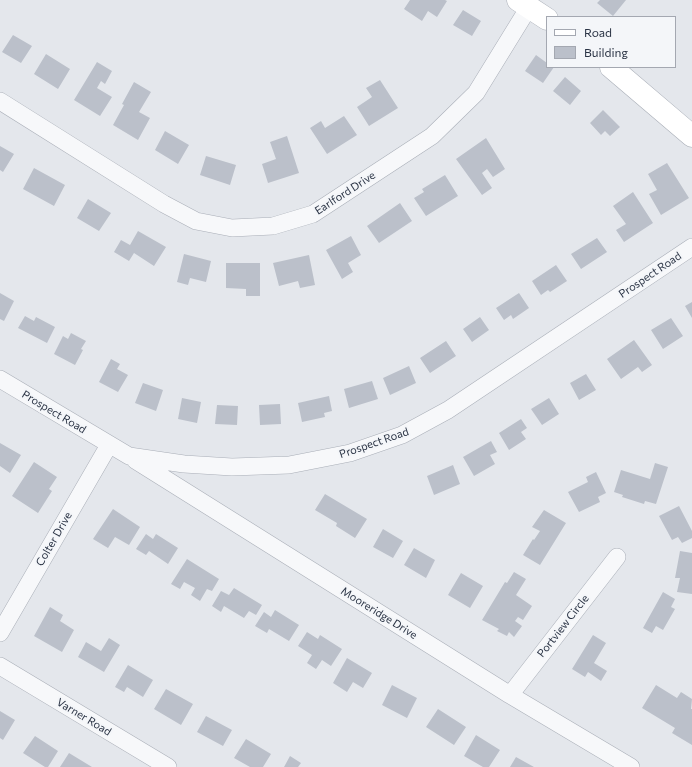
<!DOCTYPE html>
<style>
body{margin:0}
#map{position:relative;width:692px;height:767px;overflow:hidden;background:#e4e7ec;font-family:Commissioner,sans-serif}
canvas{display:block}
.legend{position:absolute;left:546px;top:16px;width:130px;height:52px;box-sizing:border-box;background:#f4f6f9;border:1px solid #a4a8b1;margin:0;padding:5px 7px;list-style:none;font-size:12px;color:#2b3445}
.legend li{display:flex;align-items:center;gap:8px;height:20px}
.legend b{width:20px;border:1px solid #a4a8b1}
</style>
<div id="map">
<canvas width="692" height="767"></canvas>
<ul class="legend">
<li><b style="height:5px;background:#fff"></b>Road</li>
<li><b style="height:11px;background:#bbc0ca"></b>Building</li>
</ul>
</div>
<script>
const ctx = document.querySelector('canvas').getContext('2d');
ctx.lineJoin = 'round';
function fill(path, color) { ctx.fillStyle = color; ctx.fill(path, 'evenodd'); }
function strokePath(path, color, width, dash) { ctx.strokeStyle = color; ctx.lineWidth = width; ctx.lineCap = dash ? 'butt' : 'round'; ctx.setLineDash(dash || []); ctx.stroke(path); }
function write(font, color, halo, rows, align = 'center') {
  ctx.font = font + ' Commissioner,sans-serif'; ctx.lineWidth = 4; ctx.setLineDash([]); ctx.textBaseline = 'middle'; ctx.strokeStyle = halo; ctx.fillStyle = color; for (const [text, x, y, turn = 0] of rows) {
    ctx.save(); ctx.translate(x, y); ctx.rotate((+turn || 0) * Math.PI / 180); ctx.textAlign = isNaN(turn) ? turn : align; if (halo) ctx.strokeText(text, 0, 0); ctx.fillText(text, 0, 0); ctx.restore();
  }
}
const building = new Path2D(`
 M410,0H445L447,1L437,17L428,11L422,21L404,9Z
 M600,0H626L613,16L597,3Z
 M463,10L481,21L472,36L453,25Z
 M13,35L32,46L21,63L2,52Z
 M46,54L70,69L58,89L34,74Z
 M536,55L547,63V67H554L543,83L525,71Z
 M97,62L112,71L105,84L101,81L97,88L112,97L100,116L74,100Z
 M565,77L581,91L570,105L553,91Z
 M380,80L398,108L369,126L357,107L372,97L366,88Z
 M134,82L151,92L139,112L150,118L138,140L113,125L124,105L122,104Z
 M603,110L620,127L610,136L605,131L601,135L590,123Z
 M344,116L357,135L327,154L310,128L321,121L325,128Z
 M165,131L189,145L178,164L155,150Z
 M287,136L299,173L268,183L262,164L276,159L270,142Z
 M486,138L505,169L493,177L487,169L482,173L492,188L482,195L456,159Z
 M0,146L14,154L3,172L0,170Z
 M206,156L236,165L230,185L200,175Z
 M667,163L689,198L661,215L649,194L657,190L648,174Z
 M34,168L65,185L54,206L23,189Z
 M445,175L458,196L426,216L414,198L424,192L422,189Z
 M633,192L653,223L624,242L616,230L626,224L613,206Z
 M88,199L111,213L99,231L77,218Z
 M400,203L412,221L379,243L367,226Z
 M138,231L166,247L154,266L134,253L129,261L114,252L121,240L130,245Z
 M351,236L361,255L348,263L353,272L342,279L326,250Z
 M597,238L607,252L581,269L571,254Z
 M184,254L211,261L206,282L190,278L188,285L177,282Z
 M309,255L315,285L300,288L298,281L279,286L273,263Z
 M226,263H260V296H246V289L226,288Z
 M556,265L567,281L550,292L548,290L541,295L532,281Z
 M0,293L14,301L4,321L0,319Z
 M519,293L529,308L513,319L511,315L504,320L496,308Z
 M692,302V318L685,306Z
 M25,316L34,321L36,317L55,327L47,343L18,328Z
 M480,317L489,330L472,342L463,329Z
 M671,318L683,336L663,349L651,330Z
 M71,333L86,341L81,349L83,350L75,365L54,354L63,336L68,339Z
 M634,340L652,365L642,372L638,367L621,379L607,359Z
 M446,341L456,356L430,373L420,358Z
 M111,359L120,364L117,369L128,375L118,392L99,382Z
 M409,366L416,383L390,395L383,378Z
 M586,374L596,390L579,400L570,383Z
 M372,381L378,399L349,408L344,389Z
 M143,383L163,390L156,411L135,403Z
 M329,396L332,411L324,413L325,417L302,422L298,403Z
 M182,398L201,402L197,423L178,419Z
 M549,398L559,414L542,425L531,409Z
 M280,404L281,424L260,425L259,405Z
 M217,405L238,406L237,425L215,424Z
 M521,419L527,428L521,432L526,439L509,450L499,433Z
 M491,441L497,452L490,455L495,464L474,476L463,457Z
 M0,443L21,455L10,473L0,466Z
 M34,462L57,477L49,489L52,491L38,513L12,496Z
 M655,463L668,467L656,504L645,501L644,504L622,497L623,495L614,492L621,470L650,479Z
 M453,465L460,484L434,495L427,476Z
 M596,472L606,493L598,497L600,502L579,512L568,492L588,482L586,477Z
 M325,494L367,519L355,538L336,526L337,523L315,510Z
 M679,506L692,531V538L682,543L678,537L672,540L659,516Z
 M113,509L140,527L129,545L115,537L108,548L93,539Z
 M544,510L566,523L540,565L523,555L533,539L534,540L540,531L532,527Z
 M383,529L403,541L393,558L373,547Z
 M146,534L153,539L156,534L178,548L168,564L149,551L146,555L136,549Z
 M414,548L435,560L426,578L404,565Z
 M680,551L692,553V594L677,592L680,578H675Z
 M187,559L219,579L212,591L207,589L200,601L191,595L195,588L184,582L180,589L171,584Z
 M514,572L526,579L516,595L532,606L523,620L518,617L515,621L522,626L514,637L509,632L507,636L497,631L499,629L482,620L505,582L507,583Z
 M461,573L483,586L470,608L448,595Z
 M234,588L262,605L256,615L249,611L244,618L224,606L221,612L212,606L221,591L229,595Z
 M663,592L675,599L671,607L675,609L663,630L656,626L652,633L643,628Z
 M50,607L63,615L60,621L74,630L62,652L34,636Z
 M275,610L299,625L289,641L269,629L267,633L255,626L264,612L271,617Z
 M307,632L318,639L320,635L342,649L331,666L322,660L316,669L307,663L312,655L298,646Z
 M593,635L606,643L594,663L607,671L601,681L588,672L585,677L572,669Z
 M109,638L120,645L104,672L78,657L86,642L101,651Z
 M347,658L372,673L363,688L353,682L347,692L333,683Z
 M128,665L153,680L143,697L127,687L124,692L115,687Z
 M392,685L417,698L407,718L382,705Z
 M656,685L677,698L681,692L692,699L691,709H692V745L672,733L675,728L642,708Z
 M166,689L193,704L181,725L154,709Z
 M438,709L466,727L454,745L426,727Z
 M0,711L15,720L3,740L0,738Z
 M206,716L232,730L223,746L197,732Z
 M476,735L500,750L489,767H483L464,756Z
 M35,736L58,751L48,767H45L23,753Z
 M246,739L271,754L263,767H250L234,758Z
 M69,753L92,767H60Z
 M290,756L301,763L298,767H284Z
 M516,757L534,767H510Z`);
const street = new Path2D(`
 M0,101L164,204L196,221L232,228L273,226L313,214L432,136L476,93L529,7
 M0,379L129,456L184,464L232,467L289,465L350,453L402,435L448,410L692,247
 M135,460L510,695L631,767
 M0,633L109,445
 M0,666L168,767
 M510,695L617,557`);
const secondary = new Path2D(`
 M518,0L547,19
 M611,67L692,136`);
const streetNames = [
 ["Earlford Drive",345,193,-33],
 ["Prospect Road",650,275,-34],
 ["Prospect Road",54,412,31],
 ["Prospect Road",374,443,-19],
 ["Colter Drive",54,539,-60],
 ["Mooreridge Drive",379,613,32],
 ["Portview Circle",563,626,-52],
 ["Varner Road",84,717,31]
];
fill(building, '#bbc0ca');
strokePath(street, '#a9aeb7', 18);
strokePath(secondary, '#a9aeb7', 23);
strokePath(street, '#f7f8fa', 17);
strokePath(secondary, '#fff', 22);
write('11px', '#2b3445', '#f4f6f9', streetNames);
</script>
